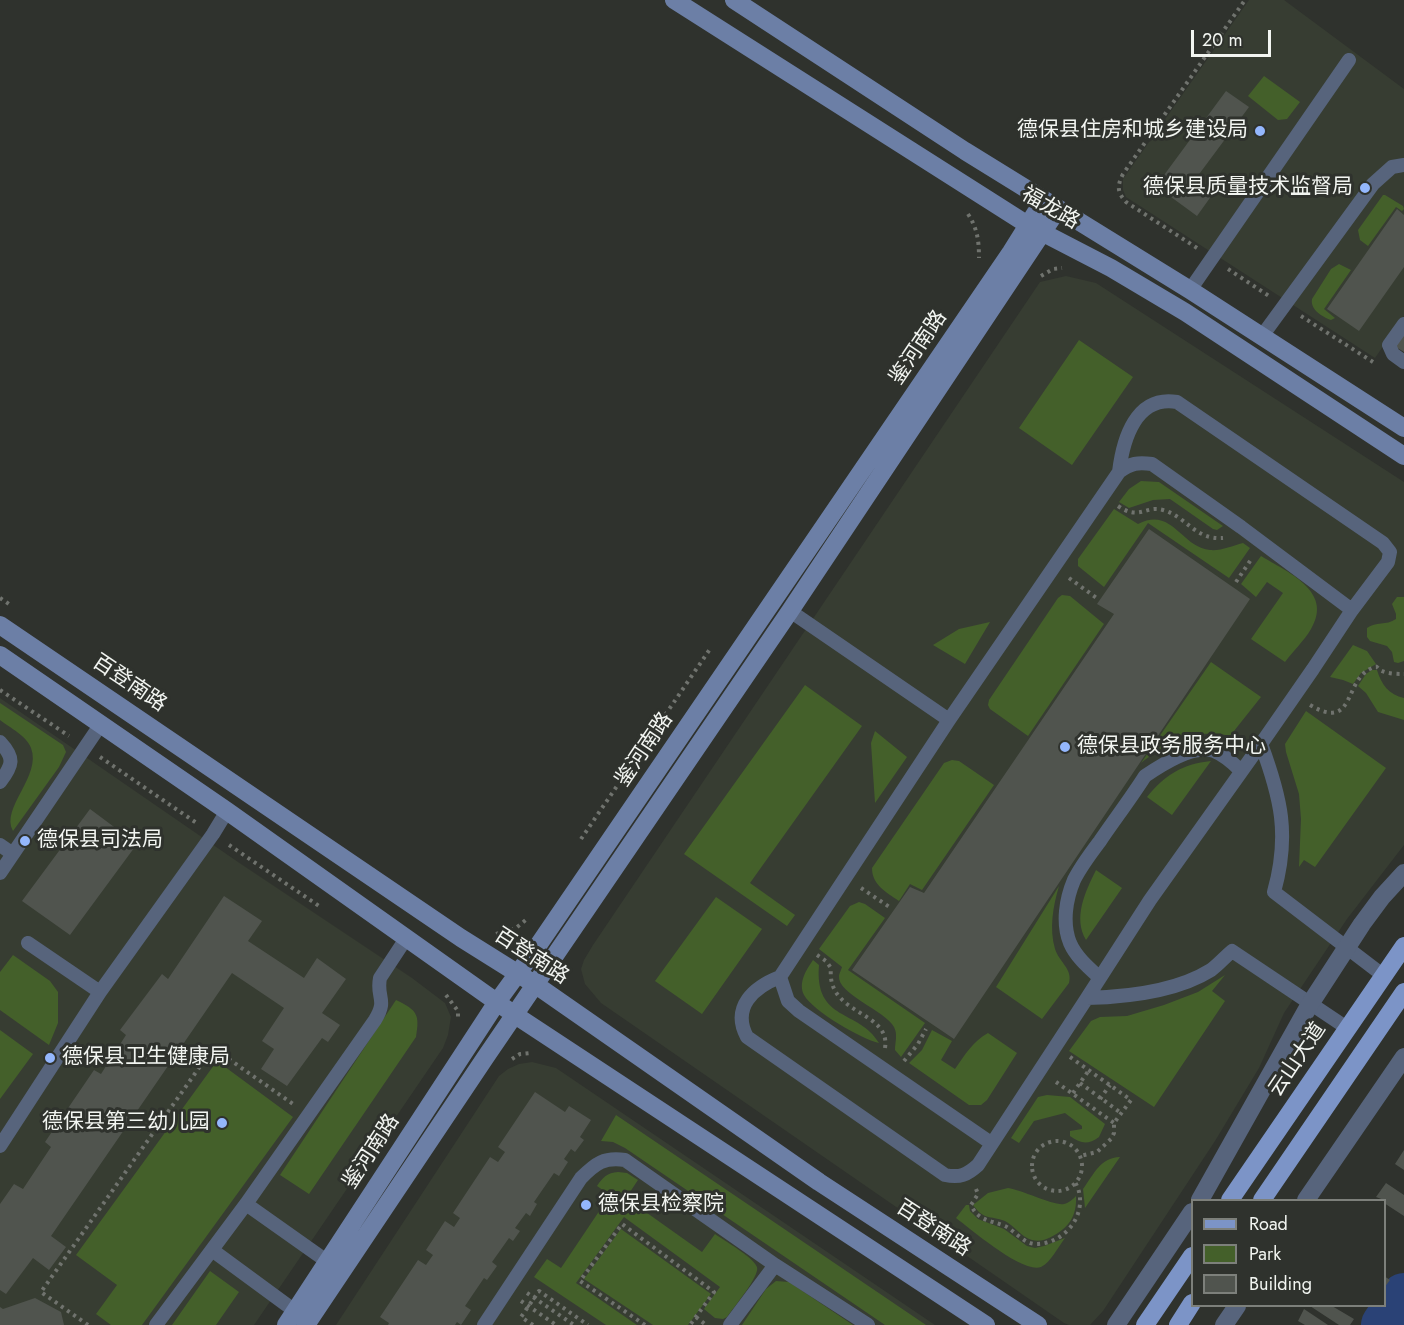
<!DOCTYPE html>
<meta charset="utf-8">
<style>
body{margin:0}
#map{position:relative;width:1404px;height:1325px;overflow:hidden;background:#2f322d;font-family:Jost,sans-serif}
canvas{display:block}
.legend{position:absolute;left:1191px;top:1199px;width:195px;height:108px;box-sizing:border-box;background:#2f322d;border:2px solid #7d807b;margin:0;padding:8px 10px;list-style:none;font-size:18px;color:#f2f5f1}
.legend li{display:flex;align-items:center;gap:12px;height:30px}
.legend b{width:30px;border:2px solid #7d807b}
.scale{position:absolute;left:1191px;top:30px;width:80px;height:27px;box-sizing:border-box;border:3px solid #f2f5f1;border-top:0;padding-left:8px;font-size:18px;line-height:21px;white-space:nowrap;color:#f2f5f1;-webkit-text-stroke:4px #2f322d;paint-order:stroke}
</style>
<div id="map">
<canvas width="1404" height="1325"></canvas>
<ul class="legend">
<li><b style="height:8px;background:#7c94c7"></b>Road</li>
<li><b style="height:16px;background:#44602a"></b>Park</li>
<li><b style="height:16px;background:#50544e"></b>Building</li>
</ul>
<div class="scale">20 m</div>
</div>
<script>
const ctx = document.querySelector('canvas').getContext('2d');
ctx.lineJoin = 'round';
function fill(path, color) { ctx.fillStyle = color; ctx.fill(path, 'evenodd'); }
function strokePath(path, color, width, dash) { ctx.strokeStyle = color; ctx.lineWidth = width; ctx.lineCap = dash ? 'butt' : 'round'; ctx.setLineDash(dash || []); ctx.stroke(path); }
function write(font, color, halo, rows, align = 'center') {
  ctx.font = font + ' Jost,"Noto Sans SC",sans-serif'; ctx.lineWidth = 6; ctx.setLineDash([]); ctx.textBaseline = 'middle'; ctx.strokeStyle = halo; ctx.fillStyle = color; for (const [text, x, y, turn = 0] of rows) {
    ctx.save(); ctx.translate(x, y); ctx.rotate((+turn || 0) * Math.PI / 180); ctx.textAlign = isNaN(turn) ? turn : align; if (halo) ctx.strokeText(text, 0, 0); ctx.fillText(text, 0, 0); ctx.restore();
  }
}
const built = new Path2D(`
 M1249,0H1284L1404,89V316L1375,358L1126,197L1123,190V179Z
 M1066,276L1096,283L1404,482V845L1347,919L1284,1013L1259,1068L1215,1141L1103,1311L1090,1325H1069L1064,1323L601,1003L585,984L581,969L584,960L593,945L1040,282Z
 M0,698L238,862L412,978L445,1003L451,1017L448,1035L443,1048L254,1325H0Z
 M532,1062L556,1068L935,1325H336L499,1076L508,1069L519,1064Z`);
const green = new Path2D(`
 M1264,76L1300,102L1287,119L1278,120L1248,96Z
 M1383,195H1385L1403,206L1404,209L1402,211L1396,207L1368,246L1360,240L1358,230Z
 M1339,264L1351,270L1324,309L1335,318L1331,320C1323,317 1310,310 1312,299L1331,269Z
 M1079,340L1133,377L1072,465L1019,428Z
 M1141,481L1159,482L1223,526L1217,530L1213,529L1170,499L1153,500L1129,508L1119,502L1129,489Z
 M1114,509L1138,524C1172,506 1181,547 1210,550C1221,551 1232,546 1243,543L1250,548L1229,578L1148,523L1104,587L1078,566V559Z
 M1261,556C1287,572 1334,591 1311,629C1304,641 1293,651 1285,662L1251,639L1283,593L1267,582L1256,597L1241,584Z
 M1062,595L1070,596L1104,624L1028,736L990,709L988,705L989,700L1058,598Z
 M1397,597H1404V661L1398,663L1394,662L1392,652L1387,646L1370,641L1367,637V628C1376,621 1386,626 1396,619V614L1392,604Z
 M990,622L965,664L933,645L959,629Z
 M1353,645L1367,651L1376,664L1361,673L1353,684L1343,680L1330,677Z
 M1211,662L1261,697L1230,736C1197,727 1166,743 1141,763Z
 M1372,670H1377C1381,684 1389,695 1404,698V720L1378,712L1366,693L1358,686L1366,674Z
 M805,685L862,726L750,883L795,915L787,926L684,854Z
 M0,703L63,745L66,752L59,767L13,831C0,808 42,776 31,748C27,736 10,728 0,720Z
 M1306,711L1386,768L1315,867L1304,860L1299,867L1301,819L1299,794L1286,752L1285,744Z
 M875,731L907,757L875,803L871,743Z
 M952,760L959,761L994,785L922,890L910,884L899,901C886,892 872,885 872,868L944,763Z
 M1211,761L1172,815L1147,797C1165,775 1182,764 1211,761Z
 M1096,870L1122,888L1086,940C1073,918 1085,892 1096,870Z
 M1059,886C1053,906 1049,929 1055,949C1059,962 1073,969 1069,983L1042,1019L996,987Z
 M716,897L762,929L702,1014L655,981Z
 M859,902L865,904L885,918L848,970L925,1023L901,1057L895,1050C895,1042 898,1035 894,1027C886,1011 837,994 839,976C839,974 842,968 842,967L819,949L850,906Z
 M13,955L50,981L58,992V1023L49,1045L0,1010V972Z
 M813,960L819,965C814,1022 859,1009 879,1043C861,1039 813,1011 804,995C798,983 806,970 813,960Z
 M1225,975L1212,991L1225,1001L1154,1107L1069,1051L1091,1021L1100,1017L1127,1016L1164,1005L1198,992Z
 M396,1000C417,1010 420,1014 416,1037L309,1194L280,1175Z
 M0,1030L33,1054L0,1099Z
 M932,1030L952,1041L941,1060L955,1069C965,1055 972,1042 988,1033L1017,1053L987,1100L981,1105H969L909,1063L922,1050Z
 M217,1061L293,1117L142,1325H111L96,1314L117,1285L76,1255Z
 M1047,1095L1070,1097L1105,1124L1099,1137C1088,1145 1081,1144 1070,1136V1131L1082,1129V1126L1065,1113L1034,1121L1019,1143L1011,1138L1038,1097Z
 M616,1115L926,1325H885L625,1148L613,1142L601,1141Z
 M1120,1157L1085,1208L1083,1189C1094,1174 1100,1158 1120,1157Z
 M618,1172L627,1173L638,1180L626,1198L702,1252L715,1234C725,1241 753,1257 757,1267C760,1276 733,1308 727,1317L723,1319L715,1318L704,1309L720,1287L624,1217L576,1283L637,1325H606L534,1277L547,1259L561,1268L610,1195L597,1186C603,1177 607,1173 618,1172Z
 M1008,1188C1022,1190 1054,1206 1064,1204C1069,1203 1073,1199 1076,1196C1077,1216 1069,1228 1051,1237C1045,1240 1039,1242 1032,1240C1021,1237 1015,1226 1005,1221C989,1215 985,1221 973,1205L988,1193Z
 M966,1205H969L970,1211L978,1219L1004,1229L1027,1246L1035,1248L1044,1246L1065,1238C1058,1247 1051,1262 1041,1267C1023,1274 972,1230 956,1218Z
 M621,1229L711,1294L688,1325H653L584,1279Z
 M210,1271L239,1292L216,1325H172Z
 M776,1281L789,1282L853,1325H742L766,1289Z`);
const river = new Path2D(`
 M1385,1325L1404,1297`);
const building = new Path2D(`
 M1226,91L1249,107L1194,181L1212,195L1197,216L1156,186Z
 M1397,209L1404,215V267L1359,331L1327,309Z
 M1404,332V352L1394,346Z
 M1149,529L1250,599L954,1039L852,970L910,887L924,893L1114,614L1097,604Z
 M90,809L137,844L70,935L22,901Z
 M224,896L262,921L248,941L304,978L317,958L346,979L322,1013L340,1025L328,1042L322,1038L287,1086L261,1069L274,1049L262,1041L284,1008L232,973L51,1236L66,1247L49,1270L33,1258L6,1294L0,1290V1204L14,1184L23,1189L51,1147L45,1142L94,1070L101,1074L126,1035L120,1030L162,974L168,979Z
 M535,1092L565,1112L569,1106L591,1120L580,1137L584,1140L575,1152L571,1149L564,1159L568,1162L559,1176L554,1173L534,1202L537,1204L530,1216L526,1213L515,1228L520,1231L513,1241L509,1238L492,1262L497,1266L487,1280L484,1278L465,1306L471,1310L461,1325L457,1322L455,1325H388L389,1323L380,1317L418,1260L426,1265L433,1255L426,1250L445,1221L454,1227L460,1218L453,1213L490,1157L498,1162L505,1152L498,1147Z
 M1404,1150V1170L1395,1164Z
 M1386,1183L1404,1195V1216L1384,1203V1200L1376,1197Z
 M1384,1276L1390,1280L1384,1288Z
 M35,1298L61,1312L64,1325H0V1307L3,1309Z
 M1310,1306H1332L1354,1319L1350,1325H1339Z
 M1304,1309L1328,1325H1305L1298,1321Z`);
const path = new Path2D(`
 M968,214C977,228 979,240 979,258
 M1197,248L1126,202C1117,192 1117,186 1123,174L1245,0
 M1228,269L1269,296
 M1041,276L1053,269L1062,268
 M1301,316L1373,362
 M1118,506C1140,521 1145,505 1163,510C1187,517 1195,540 1223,538
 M1069,578L1098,599
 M1236,582L1252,558
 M0,598L9,604
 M0,690L69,736
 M1310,705C1356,732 1343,680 1372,668C1378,665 1376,667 1380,670C1387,674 1397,674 1404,674
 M100,757L198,824
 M581,839L710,649
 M229,845L322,908
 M861,888L891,908
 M496,934L516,928L527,919
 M817,955L826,961L831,968C826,1016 891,1010 885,1048
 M446,995L458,1011V1020
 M1070,1057L1131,1100L1114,1123V1133L1111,1139L1097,1152L1080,1156
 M512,1059L520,1054L530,1053
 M904,1061L918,1044L926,1029
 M1056,1082L1114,1123
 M1080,1083L1121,1113
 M1073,1093L1089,1070
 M1100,1099L1110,1085
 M1032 1166a25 25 0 1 1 50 0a25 25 0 1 1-50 0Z
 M976,1189L978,1194L971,1205C978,1221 990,1220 1005,1226C1015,1231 1024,1244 1036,1244C1067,1244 1091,1210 1075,1182
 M527,1293L574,1325
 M521,1301L556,1325
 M696,1317L706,1325
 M88,1325L41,1292L213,1048L293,1104
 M533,1325L521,1317L539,1291L588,1325
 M645,1325L580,1281L622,1224L714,1292L690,1325`);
const lane = new Path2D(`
 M1190,290L1349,60
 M1404,324L1389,345L1393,354L1404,362
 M1262,336L1373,184L1392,167L1404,165
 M1119,472C1131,463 1138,462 1152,464L1241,527L1352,610
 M790,611L949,720
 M0,742C15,758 13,765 0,782
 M0,845L13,854
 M0,873L101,724
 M28,943L100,992
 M780,977L788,1001L799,1011L991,1143
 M1100,978C1089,968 1076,957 1070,943C1062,923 1066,899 1074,880C1081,866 1091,853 1100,841C1115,819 1131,798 1145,776C1161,765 1194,744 1214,751C1224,755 1233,763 1240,770
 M1087,998L1150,900L1261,744
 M1347,1028L1232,951C1225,957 1218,965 1211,970C1176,992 1127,997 1087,998L978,1165C967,1175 960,1178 945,1175L747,1037C731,1007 754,987 780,977L949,720L1119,472C1123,439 1136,395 1177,402L1383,543L1390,552L1388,562L1352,610L1313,669L1261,744C1281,798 1290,835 1274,892L1384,976
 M0,1146L100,992L213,834L227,811
 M246,1204L328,1262
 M212,1250L295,1311
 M156,1325L246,1204L375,1020C388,999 376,998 380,978L407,937
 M484,1325L581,1178C596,1163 604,1157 625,1160L775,1265L868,1325
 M730,1325L775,1265`);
const street = new Path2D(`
 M1200,1200L1310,1004L1362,924L1382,897L1404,873
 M1306,1200L1404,1057
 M1116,1325L1192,1212
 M1224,1325L1237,1306`);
const secondary = new Path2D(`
 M674,0L1028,225L1111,268L1185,312L1404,456
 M734,0L965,151L1190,290L1404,428
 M0,625L461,938L536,985L819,1182L1038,1325
 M0,655L227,811L515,1015L986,1325
 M286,1325L497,1002L537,947L1011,252L1043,201
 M306,1325L485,1058L790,611L1058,209`);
const primary = new Path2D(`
 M1230,1200L1404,946
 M1262,1200L1404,992
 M1145,1325L1192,1256
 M1178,1325L1192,1303`);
const markers = [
 [1260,131,6,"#94b7fd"],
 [1365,188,6,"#94b7fd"],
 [1065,747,6,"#94b7fd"],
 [25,841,6,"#94b7fd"],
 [50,1058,6,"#94b7fd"],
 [222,1123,6,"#94b7fd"],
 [586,1205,6,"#94b7fd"]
];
const poiNames = [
 ["德保县住房和城乡建设局",1248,131,"right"],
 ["德保县质量技术监督局",1353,188,"right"],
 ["德保县政务服务中心",1077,747],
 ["德保县司法局",37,841],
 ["德保县卫生健康局",62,1058],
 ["德保县第三幼儿园",210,1123,"right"],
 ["德保县检察院",598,1205]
];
const streetNames = [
 ["福龙路",1050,209,30],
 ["鉴河南路",919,348,-56],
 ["百登南路",129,684,34],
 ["鉴河南路",645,750,-56],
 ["百登南路",531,957,33],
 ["云山大道",1298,1060,-56],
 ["鉴河南路",372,1152,-57],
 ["百登南路",933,1229,33]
];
fill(built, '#373d32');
fill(green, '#44602a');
strokePath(river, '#2a4276', 48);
fill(building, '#50544e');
strokePath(path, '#70736e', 4, [3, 4.5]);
strokePath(lane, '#57647c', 14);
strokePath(street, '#57647c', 18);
strokePath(secondary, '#6c7fa6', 18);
strokePath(primary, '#7c94c7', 18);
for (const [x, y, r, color] of markers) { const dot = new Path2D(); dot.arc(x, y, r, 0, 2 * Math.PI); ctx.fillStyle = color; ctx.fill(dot); strokePath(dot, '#2f322d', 2); }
write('21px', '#f2f5f1', '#2f322d', poiNames, 'left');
write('21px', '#f2f5f1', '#2f322d', streetNames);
</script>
